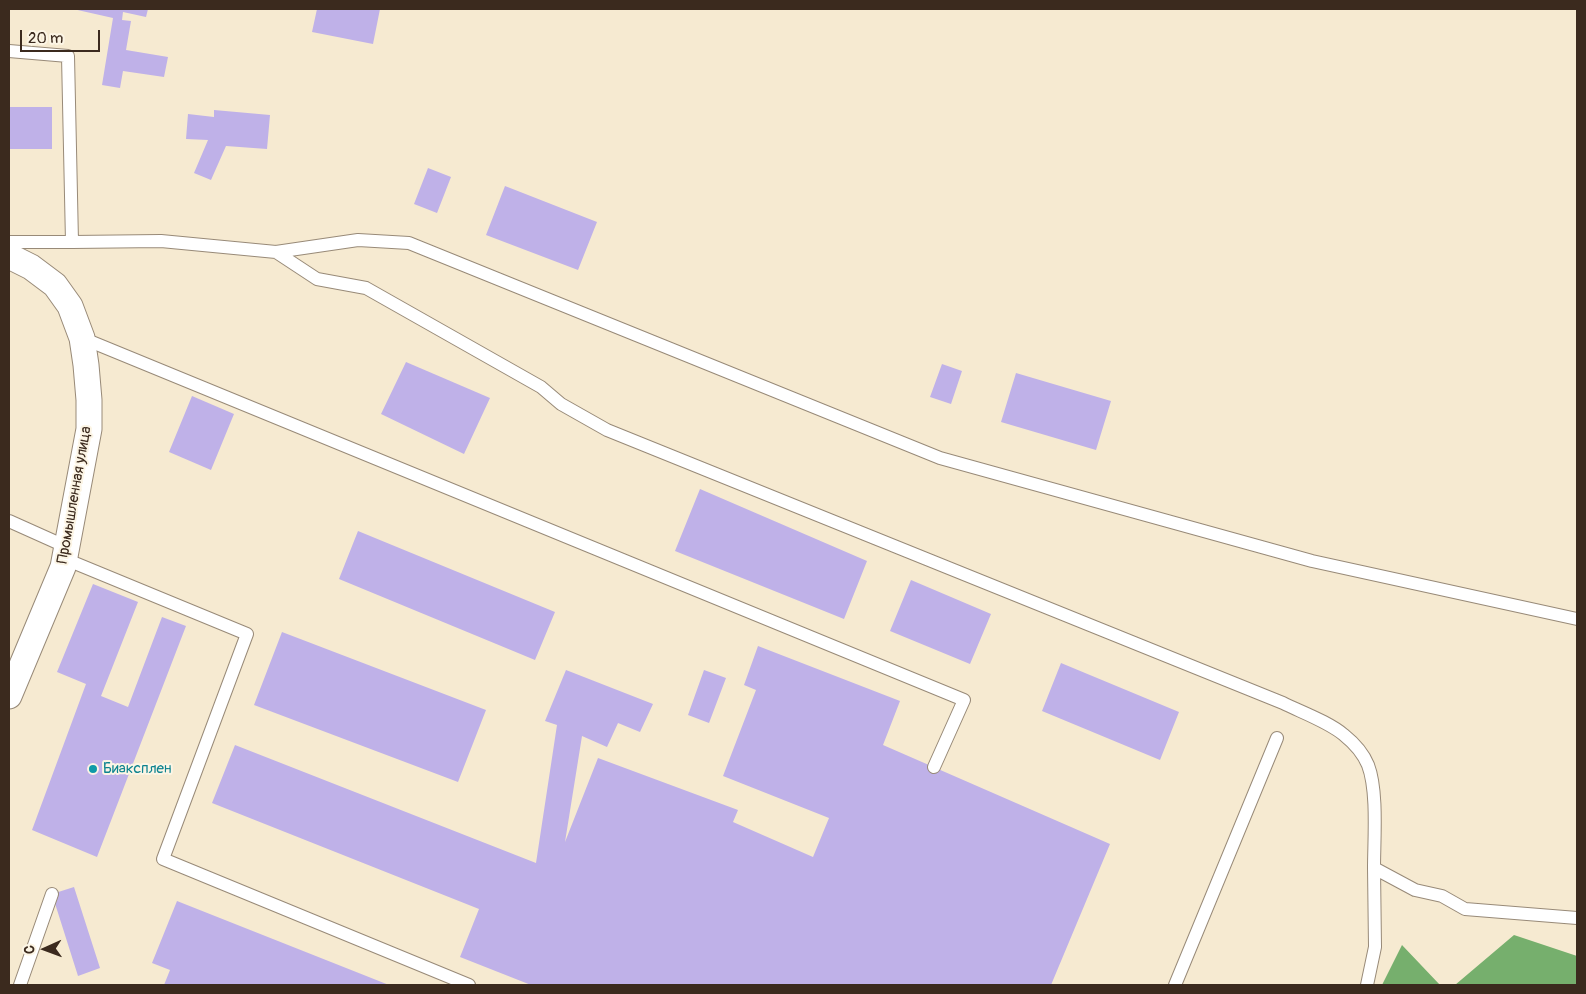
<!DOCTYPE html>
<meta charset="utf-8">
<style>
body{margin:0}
#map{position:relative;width:1586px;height:994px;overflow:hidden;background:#f6ead1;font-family:Pangolin,sans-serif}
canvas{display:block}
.frame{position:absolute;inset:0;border:10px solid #3b2a1e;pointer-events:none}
.north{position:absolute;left:20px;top:924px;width:50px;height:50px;-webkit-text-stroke:4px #fcf5e5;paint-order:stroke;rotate:268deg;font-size:14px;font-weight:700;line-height:20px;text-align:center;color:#3b2a1e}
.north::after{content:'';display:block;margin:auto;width:18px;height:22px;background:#3b2a1e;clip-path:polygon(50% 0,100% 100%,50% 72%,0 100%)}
.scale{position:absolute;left:20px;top:30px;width:80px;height:22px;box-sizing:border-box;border:2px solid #3b2a1e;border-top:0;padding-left:6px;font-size:15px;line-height:18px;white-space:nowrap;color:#3b2a1e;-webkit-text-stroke:4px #fcf5e5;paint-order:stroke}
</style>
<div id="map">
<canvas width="1586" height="994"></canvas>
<div class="frame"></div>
<div class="north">С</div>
<div class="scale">20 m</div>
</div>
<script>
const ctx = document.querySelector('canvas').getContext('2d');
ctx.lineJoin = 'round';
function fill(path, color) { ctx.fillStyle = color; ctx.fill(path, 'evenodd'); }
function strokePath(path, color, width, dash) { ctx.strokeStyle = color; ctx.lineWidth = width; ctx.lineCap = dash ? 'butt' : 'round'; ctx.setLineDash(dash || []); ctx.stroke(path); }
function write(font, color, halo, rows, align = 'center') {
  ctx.font = font + ' Pangolin,sans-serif'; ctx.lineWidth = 4; ctx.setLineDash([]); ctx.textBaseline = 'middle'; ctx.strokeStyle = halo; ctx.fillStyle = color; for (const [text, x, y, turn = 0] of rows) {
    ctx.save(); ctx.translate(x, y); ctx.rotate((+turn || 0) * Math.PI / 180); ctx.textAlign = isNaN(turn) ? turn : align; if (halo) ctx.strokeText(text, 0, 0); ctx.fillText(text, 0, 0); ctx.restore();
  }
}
const forest = new Path2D(`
 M1514,935L1577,956V985H1455Z
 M1402,945L1440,985H1382Z`);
const building = new Path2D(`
 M73,9H148L146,17L123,12L122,20L131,21L126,50L168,57L164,77L123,71L120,88L102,85L113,18Z
 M317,9H380L373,44L312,32Z
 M9,107H52V149H9Z
 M214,110L270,115L267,149L226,146L211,180L194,173L208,140L186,139L188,114L214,117Z
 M428,168L451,177L437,213L414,204Z
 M505,186L597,222L578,270L486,235Z
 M406,362L490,398L464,454L381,414Z
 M942,364L962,371L951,404L930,397Z
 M1016,373L1111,401L1096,450L1001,422Z
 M192,396L234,414L211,470L169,452Z
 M700,489L867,561L844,619L675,551Z
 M358,531L555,612L535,660L339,579Z
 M911,580L991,614L970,664L890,631Z
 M93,584L138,602L101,696L128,707L162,617L186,626L97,857L32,830L86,684L57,672Z
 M282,632L486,710L458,782L254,705Z
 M758,646L900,701L883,745L1110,844L1051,985H531L460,957L479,909L212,803L235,745L536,863L557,725L545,721L566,670L653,704L640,732L618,723L607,747L582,736L565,842L598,758L738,810L733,822L813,857L829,818L723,776L756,690L744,685Z
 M1061,663L1179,712L1160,760L1042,711Z
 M704,670L726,678L709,723L688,715Z
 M74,887L100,968L78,976L52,894Z
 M177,901L389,985H164L170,970L152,963Z`);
const service = new Path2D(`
 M9,51L68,56L72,242H9
 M72,242L161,241L276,252L358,240L409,243L940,458L1312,561L1577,619
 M276,252L317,279L366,288L541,387L561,404L607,430L1283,703C1301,712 1329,722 1344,735C1354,743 1363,753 1368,765C1378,791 1374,840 1374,868L1415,890L1442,896L1465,909L1577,918
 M82,338L964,700L934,767
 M9,521L67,547
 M65,559L247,634L163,859L469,985
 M20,985L52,894
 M1175,985L1277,738
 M1367,985L1375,947L1374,868`);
const minor = new Path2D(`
 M9,256L31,267L55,285L70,306L82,338L86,365L89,400V429L63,567L9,696`);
const markers = [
 [93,769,5,"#0f9aa8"]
];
const streetNames = [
 ["Промышленная улица",75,495,-80]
];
const cultureNames = [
 ["Биаксплен",103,769]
];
fill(forest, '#76af6d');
fill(building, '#bfb1e8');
strokePath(service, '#988a78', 14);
strokePath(minor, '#988a78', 27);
strokePath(service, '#fff', 12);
strokePath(minor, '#fff', 25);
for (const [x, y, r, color] of markers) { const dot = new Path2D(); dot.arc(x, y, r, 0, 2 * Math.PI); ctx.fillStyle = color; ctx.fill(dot); strokePath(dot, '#fcf5e5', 2); }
write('15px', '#3b2a1e', '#fcf5e5', streetNames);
write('15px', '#0d838f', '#fcf5e5', cultureNames, 'left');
</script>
